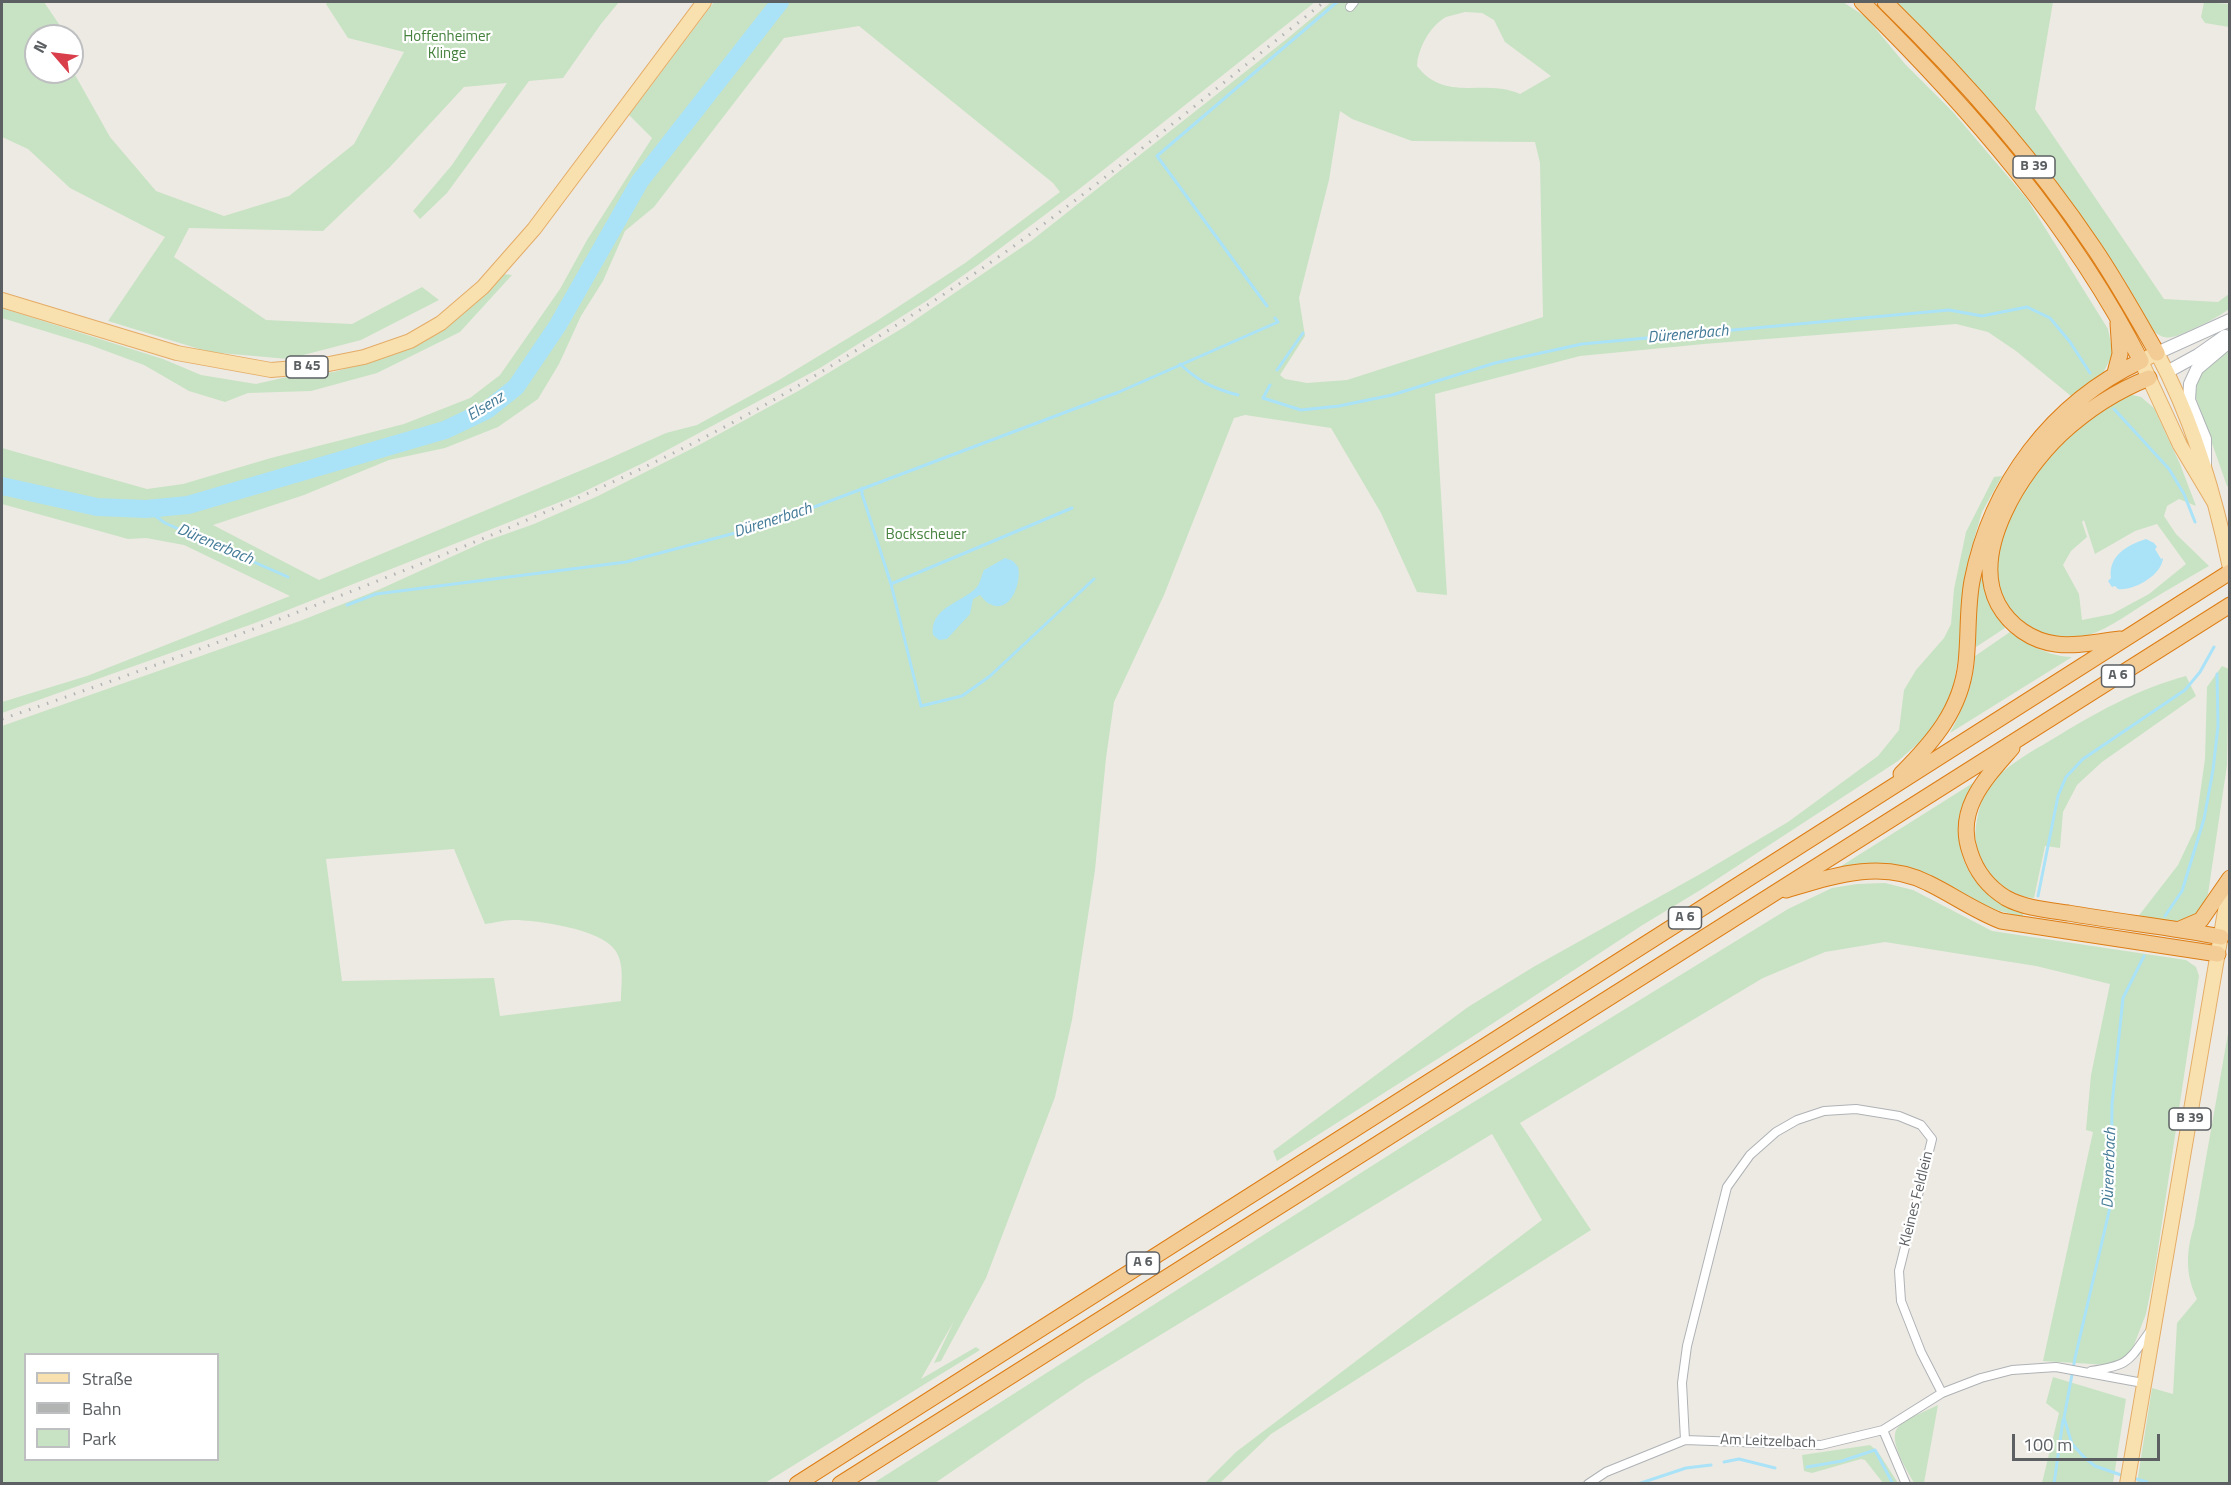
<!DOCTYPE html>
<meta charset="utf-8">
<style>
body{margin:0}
#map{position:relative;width:2231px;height:1485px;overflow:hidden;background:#edeae4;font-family:"Titillium Web",sans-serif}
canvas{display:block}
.frame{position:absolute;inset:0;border:3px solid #5c6063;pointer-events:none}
.legend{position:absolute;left:24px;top:1353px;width:195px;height:108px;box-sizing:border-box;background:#fff;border:2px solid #bebfc1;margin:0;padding:8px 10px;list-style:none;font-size:18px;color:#5c6063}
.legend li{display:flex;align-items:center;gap:12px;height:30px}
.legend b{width:30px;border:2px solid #bebfc1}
.north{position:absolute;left:24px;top:24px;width:60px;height:60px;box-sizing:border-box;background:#fff;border:2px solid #bebfc1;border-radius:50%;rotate:298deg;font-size:16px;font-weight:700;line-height:24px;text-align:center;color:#5c6063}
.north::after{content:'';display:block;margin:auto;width:21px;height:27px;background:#d93e4b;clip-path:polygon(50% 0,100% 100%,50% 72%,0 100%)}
.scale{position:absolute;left:2012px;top:1434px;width:148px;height:27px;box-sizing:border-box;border:3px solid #5c6063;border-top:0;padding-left:8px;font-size:18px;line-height:21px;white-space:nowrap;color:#5c6063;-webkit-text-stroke:4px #fff;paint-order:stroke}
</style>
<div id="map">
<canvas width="2231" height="1485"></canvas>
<div class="frame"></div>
<ul class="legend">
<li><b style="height:8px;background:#f8e0af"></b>Straße</li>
<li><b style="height:8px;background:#b2b3b3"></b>Bahn</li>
<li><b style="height:16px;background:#c8e3c3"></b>Park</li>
</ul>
<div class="north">N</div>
<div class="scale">100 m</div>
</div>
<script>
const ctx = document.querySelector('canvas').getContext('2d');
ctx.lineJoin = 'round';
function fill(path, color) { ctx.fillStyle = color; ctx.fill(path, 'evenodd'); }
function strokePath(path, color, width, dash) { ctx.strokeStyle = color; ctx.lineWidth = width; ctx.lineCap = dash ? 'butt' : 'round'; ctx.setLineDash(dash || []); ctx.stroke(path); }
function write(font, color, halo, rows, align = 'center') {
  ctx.font = font + ' "Titillium Web",sans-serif'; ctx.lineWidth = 4.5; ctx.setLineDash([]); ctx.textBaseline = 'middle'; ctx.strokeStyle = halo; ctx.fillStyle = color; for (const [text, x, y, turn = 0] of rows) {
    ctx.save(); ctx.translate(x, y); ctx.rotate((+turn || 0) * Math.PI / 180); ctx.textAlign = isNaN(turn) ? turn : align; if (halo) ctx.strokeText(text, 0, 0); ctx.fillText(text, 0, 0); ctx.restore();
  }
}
const green = new Path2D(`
 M2,2H44L67,36H36V72H72V44L75,48L74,73L110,137L156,191L224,216L289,196L354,144L404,52L348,38L326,4L328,2H619L601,24L563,78L529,81L447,193L420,219L413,211L452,165L507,83L464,87L390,167L323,231L189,228L174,257L266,320L352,324L422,287L439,300L361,340L288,359L209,352L108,321L165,237L70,188L28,149L2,137Z
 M714,2H1315L1078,190L978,265L928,300L820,368L645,462L575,496L255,623L2,713V702L87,676L290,596L184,545L146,538L128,539L2,504V448L147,489L183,484L271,458L404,424L470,398L500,375L560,289L587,240L652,138L629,115ZM859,26L1053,183L1060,192L965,263L878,320L779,380L697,425L666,433L606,460L319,580L213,525L304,495L389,460L445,448L498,427L538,399L559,364L581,316L603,281L625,231L654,207L784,38Z
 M1331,2H1843L1866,17L1905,64L1953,112L2027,199L2108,329L2113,354L2103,373L2071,396L2016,351L1988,332L1956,324L1704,344L1580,356L1435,394L1447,595L1417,592L1381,513L1331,428L1245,415L1234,418L1164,595L1114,702L1106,758L1095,870L1072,1020L1055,1097L986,1278L941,1361L934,1363L954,1321L921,1379L976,1347L980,1350L765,1483H2V726L300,621L378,590L486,541L534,524L598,496L699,445L800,390L906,326L1031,241L1288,38ZM1465,12L1482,13L1494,20L1505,42L1551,76L1520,94C1484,78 1445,103 1417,66C1418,48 1430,26 1446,17C1452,15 1459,14 1465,12ZM1340,111L1352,119L1412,141L1535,142L1540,163L1543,317L1347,380L1307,383L1285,379L1280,375L1305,336L1299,298L1329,180ZM454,849L485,924C494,923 504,920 513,920C537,920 601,929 615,950C625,964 621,984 621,1001L500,1016L494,978L342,981L326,859ZM26,1354H218V1460H26Z
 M1896,2H2053L2035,109L2164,299L2218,302L2229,294V309C2217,318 2202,325 2188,331C2179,335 2170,340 2161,336C2140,327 2132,283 2114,266L2033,152L1964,73Z
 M2204,2L2229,4V27L2205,23L2201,17Z
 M504,274L512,275L460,332L377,373L311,391L248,393L225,402L189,391L144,365L90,345L2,318V308L163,359L201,375L256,384L291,376L334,372L385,357L418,343L461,316Z
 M2229,349V487L2227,486L2195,395L2199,375L2208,364Z
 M2128,394L2141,397L2154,408L2180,464L2196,506L2179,499L2167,506L2164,516L2176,534L2209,566C2188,578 2167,590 2146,603C2125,616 2103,633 2078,638C2059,642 2037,634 2022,622C1970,577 2013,497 2049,456C2070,431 2100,410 2128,394ZM2084,520L2095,554L2135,531L2157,524L2186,564L2149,594L2112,614L2082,620L2079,594L2063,565L2071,551L2087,537L2082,522Z
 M2002,476L1982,512L1970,553L1960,647L1951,700L1930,733L1898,761L1702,889L1641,926L1472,1037L1277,1161L1273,1151L1468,1007L1535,966L1702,873L1788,822L1878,756L1899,730L1904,690L1916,670L1944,638L1951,624L1954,589L1966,532L1994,477Z
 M1982,559C1986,583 1990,607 2005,628L1976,647L1975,612Z
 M2010,632C2030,645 2047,656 2072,657L1950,733C1963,708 1974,684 1975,656Z
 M2222,666L2229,669L2227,765L2208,894C2192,931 2171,923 2137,918L2178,865L2195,829L2205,759L2207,687Z
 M2186,676L2196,696L2102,762L2077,785L2063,812L2060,848L2045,846L2034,898C2011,896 1991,881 1982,860C1979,854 1977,848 1976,842C1973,830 1981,795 1989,786C2005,766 2029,753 2051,740C2094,714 2137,689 2186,676Z
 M1976,781C1941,836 1963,892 2023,914V917L1989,908L1896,866L1873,863L1838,868Z
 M1885,883L1913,890L1992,931L2186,960L2196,967L2199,976L2155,1269L2146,1314L2134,1345L2126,1358L2108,1365L2043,1361L2093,1132L2086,1130L2091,1075L2110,984L2036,966L1885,942L1825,952L1763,978L1520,1123L1591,1230L1271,1434L1220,1483H1205L1236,1452L1542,1220L1492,1134L1086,1380L935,1483L872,1484L1433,1127L1788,909L1832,888L1857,884Z
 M2229,1028V1483H2137L2152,1388L2173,1394L2177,1323L2197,1299C2185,1275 2186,1251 2194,1226Z
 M2053,1377L2126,1399L2113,1483H2042L2059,1413L2046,1403Z
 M1938,1405L1924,1483H1914C1907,1470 1886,1438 1899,1426C1909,1417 1926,1411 1938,1405Z
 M1870,1445L1878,1452L1898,1483H1883L1865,1460L1861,1459L1812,1473L1804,1471L1802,1455Z`);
const water = new Path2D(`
 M2146,539L2154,543L2157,547L2155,549L2161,559L2163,558C2162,575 2134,591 2118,589L2115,586L2112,587L2108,581L2111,578C2108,556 2127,545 2146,539Z
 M1005,558L1013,561L1018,567C1022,581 1011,615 990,604C986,603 983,598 980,595L973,599L970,614L947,639L939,640L933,635C929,608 961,603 976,588C980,585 981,576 984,570Z`);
const stream = new Path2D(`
 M1267,306L1157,156L1337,2
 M1180,364C1198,381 1214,389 1238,395
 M1277,370L1303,333
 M1270,385L1263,398L1301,410L1339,406L1392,395L1495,363L1582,344L1949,310L1982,316L2027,307L2050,318L2070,342L2090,373
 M2114,409L2169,469L2184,494L2195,522
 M862,488V494L891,584L921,706L962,696L990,676L1094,579
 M146,509L165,523L288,577
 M891,584L1072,508
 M347,605L376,594L626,562L769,524L1119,392L1278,322L1275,318
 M2038,896L2058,796L2066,777L2083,759L2185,690L2200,672L2214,647
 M2165,916L2182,891L2204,819L2213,770L2218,726L2217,674
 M1724,1462L1739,1459L1775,1468
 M1807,1467L1842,1461L1875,1450L1893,1484
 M2124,1476L2095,1466L2085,1458L2072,1444L2064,1418L2075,1358L2111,1203L2112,1104L2123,998L2144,956
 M2133,1478L2147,1482L2146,1484
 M1638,1484L1686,1468L1711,1465
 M2054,1484L2063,1420`);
const river = new Path2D(`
 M2,486L97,507L146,509L188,505L445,430L487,410L516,387L558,325L640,181L780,2`);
const street = new Path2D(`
 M1350,7L1354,2
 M2091,1371C2131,1365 2128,1361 2151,1330
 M1883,1430L1906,1484
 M1685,1440L1682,1383L1687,1346L1727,1187L1750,1155L1776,1132L1797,1120L1824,1111L1856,1109L1899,1116L1921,1125L1932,1139L1899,1271L1901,1301L1921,1352L1942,1393
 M1588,1484L1606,1472L1685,1440L1821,1445L1883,1430L1942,1393L1981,1378L2012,1370L2056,1367L2143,1383`);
const secondary = new Path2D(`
 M2157,353L2230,320
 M2167,372L2198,355L2225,336
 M2205,465V439L2189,400L2190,384L2197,369L2230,341`);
const primary = new Path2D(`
 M2,300L177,353L271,370L319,366L364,357L410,341L441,323L483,287L534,229L704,2
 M2214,502L2180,445L2141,361L2157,353C2193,420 2215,495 2230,568
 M2127,1484L2230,882`);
const highway = new Path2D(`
 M1862,2C1970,109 2071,224 2141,361C2052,403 1991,484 1972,581C1967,608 1969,636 1966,663C1961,710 1933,742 1901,774
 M1885,2C1961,76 2034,159 2094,248C2117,282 2137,318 2157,353
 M2115,373L2120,354L2118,323
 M2120,639C2099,641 2077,647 2056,644C2032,641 2010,626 1998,604C1970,550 2022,471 2061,434C2087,410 2116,391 2149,378
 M2012,748C1986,778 1955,809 1970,852C1976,871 1988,887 2006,898C2024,908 2047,910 2068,913C2119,922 2171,927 2221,937
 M1786,890C1833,876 1881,859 1928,883C1953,895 1975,911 2001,921L2218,954
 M2180,929L2201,920L2230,878
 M797,1484L2230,572
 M840,1484L2230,605`);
const rail = new Path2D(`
 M2,719C134,674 265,626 395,574C534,519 673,460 801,384C878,338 953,290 1025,238C1127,163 1225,81 1324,2`);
const shields = [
 [2034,167,42],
 [307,367,42],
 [2118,676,33],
 [1685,918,33],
 [2190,1119,42],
 [1143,1263,33]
];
const shieldNames = [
 ["B 39",2034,167],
 ["B 45",307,367],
 ["A 6",2118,676],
 ["A 6",1685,918],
 ["B 39",2190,1119],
 ["A 6",1143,1263]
];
const parkNames = [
 ["Hoffenheimer",447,37],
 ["Klinge",447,54],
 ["Bockscheuer",926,535]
];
const streetNames = [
 ["Kleines Feldlein",1917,1199,-76],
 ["Am Leitzelbach",1768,1442,2]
];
const waterNames = [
 ["Dürenerbach",1688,335,-5],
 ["Elsenz",486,407,-32],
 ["Dürenerbach",773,521,-18],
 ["Dürenerbach",215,545,23],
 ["Dürenerbach",2110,1168,-88]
];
fill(green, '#c8e3c3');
fill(water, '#aae2f7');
strokePath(stream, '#aae2f7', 3);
strokePath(river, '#aae2f7', 18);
strokePath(street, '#afb2b5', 10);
strokePath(secondary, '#b0b4b8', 14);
strokePath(primary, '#e4ac66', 16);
strokePath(highway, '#dd7d14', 17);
strokePath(street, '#fff', 8);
strokePath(secondary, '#fff', 12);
strokePath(primary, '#f8e0af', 14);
strokePath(highway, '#f3cc95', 15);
strokePath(rail, '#b2b3b3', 3, [1.5, 8]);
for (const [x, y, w] of shields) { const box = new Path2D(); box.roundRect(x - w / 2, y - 11, w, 22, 4.5); ctx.fillStyle = '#fff'; ctx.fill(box); strokePath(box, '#5c6063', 1.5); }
write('bold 14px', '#5c6063', null, shieldNames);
write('15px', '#45813d', '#fff', parkNames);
write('15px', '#5c6063', '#fff', streetNames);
write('italic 16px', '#437a97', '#fff', waterNames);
</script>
